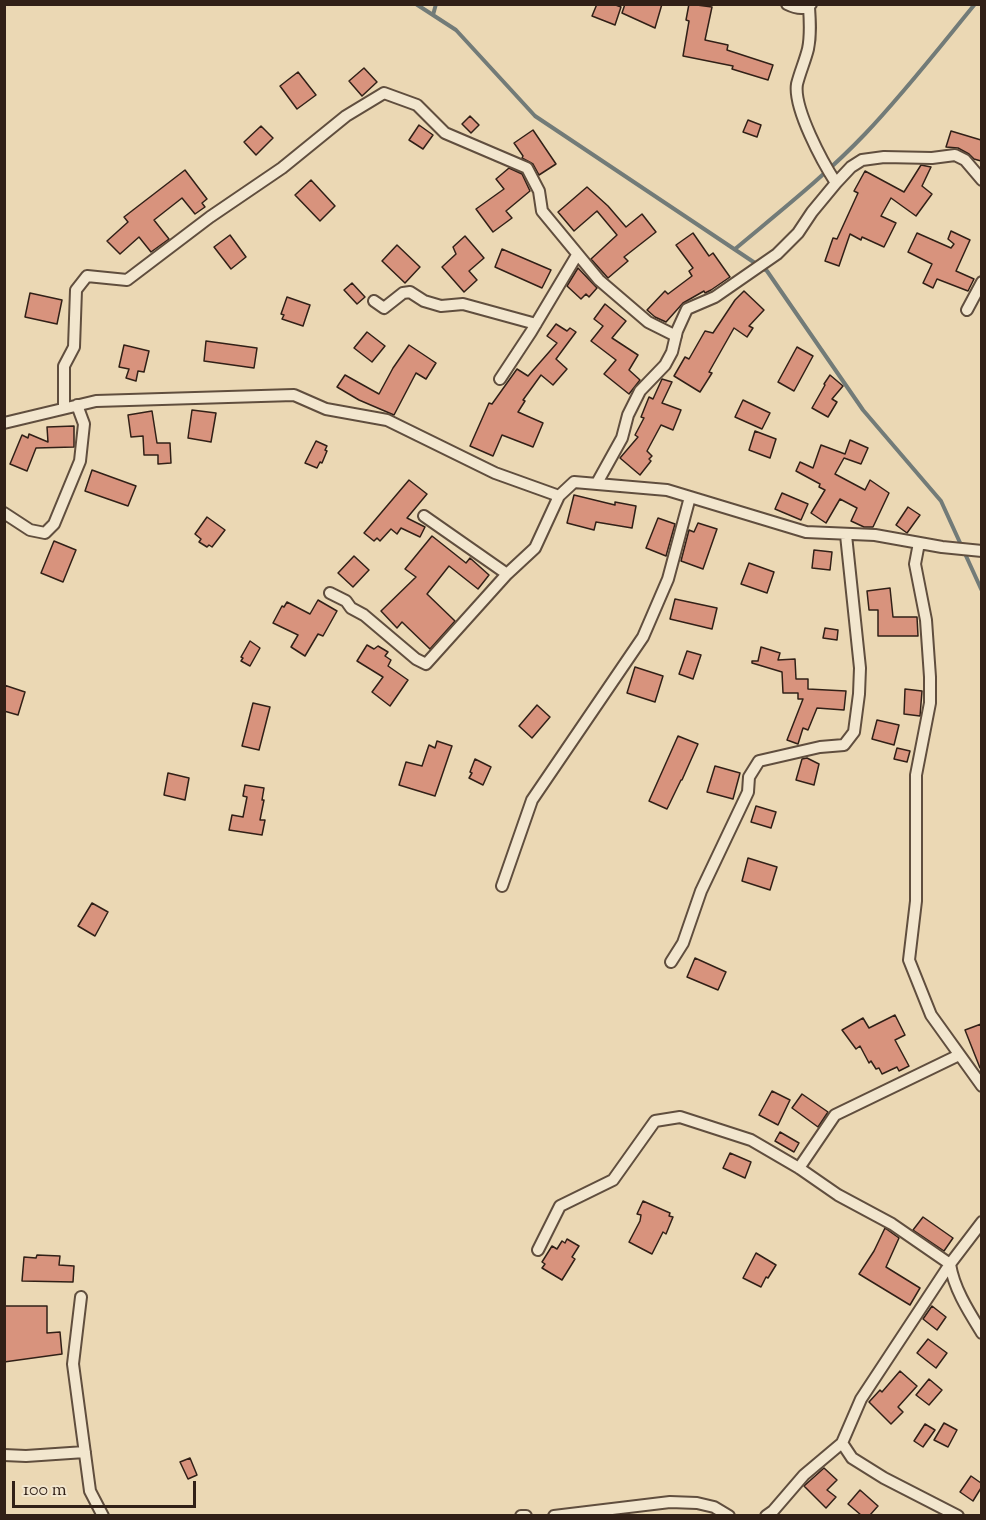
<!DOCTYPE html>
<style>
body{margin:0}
#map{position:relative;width:986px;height:1520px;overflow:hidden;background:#ebd8b4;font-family:"Sorts Mill Goudy",serif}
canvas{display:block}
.frame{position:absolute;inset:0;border:6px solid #312017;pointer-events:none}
.scale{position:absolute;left:12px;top:1481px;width:184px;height:27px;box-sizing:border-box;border:3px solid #312017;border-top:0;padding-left:8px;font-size:18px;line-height:21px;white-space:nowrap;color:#312017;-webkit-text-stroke:4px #f2e6ce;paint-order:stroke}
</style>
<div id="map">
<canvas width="986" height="1520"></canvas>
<div class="frame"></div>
<div class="scale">100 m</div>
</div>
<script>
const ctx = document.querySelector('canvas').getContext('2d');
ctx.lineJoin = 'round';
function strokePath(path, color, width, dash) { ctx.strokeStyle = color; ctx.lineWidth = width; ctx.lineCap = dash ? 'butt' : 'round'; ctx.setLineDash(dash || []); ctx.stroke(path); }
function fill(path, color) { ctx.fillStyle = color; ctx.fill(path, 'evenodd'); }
const stream = new Path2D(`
 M416,4L456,30L535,116L767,271L863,410L941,501L982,591
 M433,15L436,4
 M735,249C779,212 825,176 865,134C904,93 939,48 975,4`);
const building = new Path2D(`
 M597,4H613L621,7L615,25L592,16Z
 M625,4H662L655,28L622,13Z
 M689,4L712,7L705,40L728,45L727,50L773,65L768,80L732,69L733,66L683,56L689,21L686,20Z
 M364,68L377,82L362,96L349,81Z
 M298,72L316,95L297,109L280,86Z
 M470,116L479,125L471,133L462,124Z
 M748,120L761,125L757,137L743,132Z
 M419,125L433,135L423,149L409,140Z
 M261,126L273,138L256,155L244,142Z
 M533,130L556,164L539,175L533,164L522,158L523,156L514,143Z
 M951,131L981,140V161L974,159L969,154L958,148L946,147Z
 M921,165L931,167L922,186L932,194L916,216L891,198L881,216L896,223L884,247L862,237L861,240L850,234L839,266L825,261L833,238L837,239L858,193L854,191L865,171L904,192Z
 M509,168L522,174L530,191L506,211L512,218L493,232L476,209L504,189L496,179Z
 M185,170L207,199L202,203L205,207L195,214L182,198L154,220L169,239L151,252L139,237L120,254L107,241L128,222L124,217Z
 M311,180L335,206L320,221L295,195Z
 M587,187L608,206L626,227L642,214L656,232L624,257L628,261L608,278L591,259L617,235L597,211L574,231L558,212Z
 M951,231L970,240L956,271L974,279L968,291L937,279L933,288L923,283L932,264L908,252L917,233L951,248L954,244L948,239Z
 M693,233L709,256L713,253L730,277L711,290L705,293L704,291L683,303L666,322L655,317L647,310L665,291L668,294L692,276L689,271L693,268L676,245Z
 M230,235L246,257L231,269L214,247Z
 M465,236L484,258L469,271L477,280L464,292L442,267L456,254L453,247Z
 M397,245L420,267L405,283L382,261Z
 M502,249L551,270L542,288L495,267Z
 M578,268L597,288L589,297L586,294L581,299L567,286Z
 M352,283L365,297L357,304L344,290Z
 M744,291L764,310L749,326L753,328L747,337L734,328L709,372L712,373L700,392L674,376L685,357L689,359L705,331L713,333L735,300Z
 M30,293L62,300L57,324L25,317Z
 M287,297L310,305L303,326L282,319L284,315L281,314Z
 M605,304L626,321L612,338L638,355L629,370L640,380L629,394L604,374L616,360L591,341L603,326L594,319Z
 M556,324L567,331L570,328L576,332L556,359L567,369L553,385L541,375L523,400L525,401L518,412L543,423L533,447L502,435L493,456L470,446L489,403L492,404L517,369L528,376L557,343L547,336Z
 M367,332L385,346L372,362L354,348Z
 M206,341L257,348L254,368L204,361Z
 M124,345L149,351L144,372L138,371L136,381L126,378L129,369L119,367Z
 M409,345L436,363L426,379L416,373L394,415L359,400L337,387L345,375L379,394L393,368Z
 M797,347L813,356L794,391L778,382Z
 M830,375L843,386L832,399L837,402L828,417L812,408L825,385L824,384Z
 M662,379L672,382L662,403L681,410L673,430L661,425L647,451L652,456L649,459L651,461L640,475L620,458L638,437L635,435L644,418L641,417L649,397L653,399Z
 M743,400L770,413L762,429L735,417Z
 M192,410L216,413L211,442L188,438Z
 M152,411L157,443H170L171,463L158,464V455H144L143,436L131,437L128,415Z
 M74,426V447L36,448L27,471L10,464L22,435L28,438L29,434L48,442L47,427Z
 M755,431L776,439L770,458L749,450Z
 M850,440L868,448L861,464L844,458L835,474L865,490L870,480L889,493L873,527H864L851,521L857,508L840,499L826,523L811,513L825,490L819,487L820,484L796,471L800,462L813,468L821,445L845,454Z
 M316,441L327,446L325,450L327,451L322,463L320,462L317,468L305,463Z
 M92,470L136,486L128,506L85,491Z
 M409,480L427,494L407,518L425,527L420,537L401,528L397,534L391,529L380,541L377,538L374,541L364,533Z
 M782,493L808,504L801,520L775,509Z
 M574,495L615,505V502L636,506L632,528L596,522L594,530L567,523Z
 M908,507L920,515L907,533L896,525Z
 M207,517L225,530L212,547L209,545L207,547L199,542L201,539L195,534Z
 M658,518L675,524L666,556L646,548Z
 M698,523L717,529L703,569L681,561L689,530L694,532Z
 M432,536L466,563L470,558L489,575L478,589L449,566L427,594L455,621L430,649L402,622L397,628L381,611L416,577L405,569Z
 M54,541L76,550L63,582L41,573Z
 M814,550L832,552L830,570L812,568Z
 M354,556L369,570L353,587L338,573Z
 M749,563L774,572L767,593L741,584Z
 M890,588L893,617H917L918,636H878V610H869L867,591Z
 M675,599L717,608L712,629L670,619Z
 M318,600L337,611L323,636L318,634L305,656L291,647L298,635L273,623L282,606L284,607L287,602L310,614Z
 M825,628L838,630L837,640L823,638Z
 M250,641L260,648L250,666L241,661L243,658L241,657Z
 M367,645L374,649L378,646L388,652L385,656L391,660L388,666L408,680L390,706L372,692L383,677L357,661Z
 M761,647L780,653L778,660L795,659L796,679H808V689L846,691L844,710L817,708L808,730L803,728L798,744L787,740L803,699H798V693H783L782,672L752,663V661H758Z
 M687,651L701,655L693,679L679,674Z
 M635,667L663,676L655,702L627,693Z
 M4,685L25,692L18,715L4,711Z
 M905,689L922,691L920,716L904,714Z
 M253,703L270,707L259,750L242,746Z
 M537,705L550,717L532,738L519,726Z
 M877,720L899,725L894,745L872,739Z
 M678,736L698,744L682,780H681L667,809L649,801Z
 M437,741L452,746L435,796L399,785L406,762L422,766L429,745L435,748Z
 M897,748L910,751L907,762L894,759Z
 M807,758L819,764L814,785L796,780L802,759Z
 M475,759L491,767L483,785L469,778L472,773L470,772Z
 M715,766L740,773L733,799L707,792Z
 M168,773L189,778L185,800L164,795Z
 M245,785L264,788L262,800H264L260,820H265L262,835L229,830L232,815L243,817L247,797L243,796Z
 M756,806L776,812L771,828L751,822Z
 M748,858L777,867L770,890L742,881Z
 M92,903L108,912L95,936L78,926Z
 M695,958L726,972L718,990L687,977Z
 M895,1015L905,1035L895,1040L909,1066L899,1071L897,1067L882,1074L879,1068L876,1069L871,1061L869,1063L860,1046L856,1049L842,1030L863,1018L869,1028Z
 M981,1024V1068H980L965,1030Z
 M772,1091L790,1100L778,1125L759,1115Z
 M802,1094L828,1112L818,1127L792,1108Z
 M780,1132L799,1143L794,1152L775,1141Z
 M730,1153L751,1162L745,1178L723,1168Z
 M643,1201L670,1213L669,1216L673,1217L666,1234L663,1232L652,1254L629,1242L640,1221L641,1215L637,1214Z
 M923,1217L953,1238L944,1251L913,1230Z
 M885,1228L899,1238L886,1267L920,1288L910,1305L859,1274L874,1251Z
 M567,1239L579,1246L572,1257L575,1259L562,1280L542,1268L545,1264L542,1262L552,1246L557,1249L562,1241L565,1243Z
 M756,1253L776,1265L768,1278L766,1277L761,1287L743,1278Z
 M37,1255L60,1256L59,1265L74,1266L73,1282L22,1281L24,1257L36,1258Z
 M5,1306H47V1333L60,1332L62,1354L4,1362Z
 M932,1306L946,1317L937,1330L923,1319Z
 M928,1339L947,1353L936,1368L917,1353Z
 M900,1371L917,1386L898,1407L903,1412L891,1424L869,1402L880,1390L882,1392Z
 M929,1379L942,1390L929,1405L916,1395Z
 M944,1423L957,1430L948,1447L934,1440Z
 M925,1424L935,1430L923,1447L914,1441Z
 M190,1458L197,1475L188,1479L180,1462Z
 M824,1468L837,1480L827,1490L836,1497L826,1508L804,1486Z
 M971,1476L981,1483V1488L973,1501L960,1492Z
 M860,1490L878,1506L870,1515H861L848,1504Z`);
const street = new Path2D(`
 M787,4C795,8 804,11 811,4
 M809,7C810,21 811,35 808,49C805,61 800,72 797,84C793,108 823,163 836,183
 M374,301L384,308L403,293L410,292L424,301L441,306L463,304L536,324
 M967,310L982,282
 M500,379L531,332L577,255
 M64,408V366L74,347L76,290L87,276L127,280L210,217L282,168L346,116L384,93L417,105L445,133L527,168L539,191L542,211L599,280L648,322L676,336
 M4,423L96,401L294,395L326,409L387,420L495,473L559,496
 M597,483L622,438L628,415L640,391L665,365L672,352L677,331L687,309L715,297L777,254L798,233L812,212L836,183L851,167L862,160L884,157L932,158L955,155L965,160L982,180
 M4,513L30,530L45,533L54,524L80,461L84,424L77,405
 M424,516L507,574
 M919,543L915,564L926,620L930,677V703L916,775V901L909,960L931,1015L982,1086
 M330,593L346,601L351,608L364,615L416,659L426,664L507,574L535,548L559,496L574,482L667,490L806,532L875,535L942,547L982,551
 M502,886L532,800L643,637L668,579L690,497
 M671,962L683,943L701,891L748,792L749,777L759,761L820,747L844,745L854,732L859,694L860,668L846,535
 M799,1168L835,1115L959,1055
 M982,1222L950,1264C954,1289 969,1312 982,1333
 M538,1250L560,1206L613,1180L655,1121L680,1117L751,1140L799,1168L838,1195L892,1224L950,1264L861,1399L842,1443L804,1475L773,1511L766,1516
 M81,1297L73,1364L90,1491L103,1516
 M842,1443L852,1458L884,1478L958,1516
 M4,1455L26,1456L85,1452
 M521,1516H526
 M554,1516L670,1502L697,1503L714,1507L729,1516`);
strokePath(stream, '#727b78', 4);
fill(building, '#d8937d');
strokePath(building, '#312017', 1.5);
strokePath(street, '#604e3e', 14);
strokePath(street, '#f2e6ce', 10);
</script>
